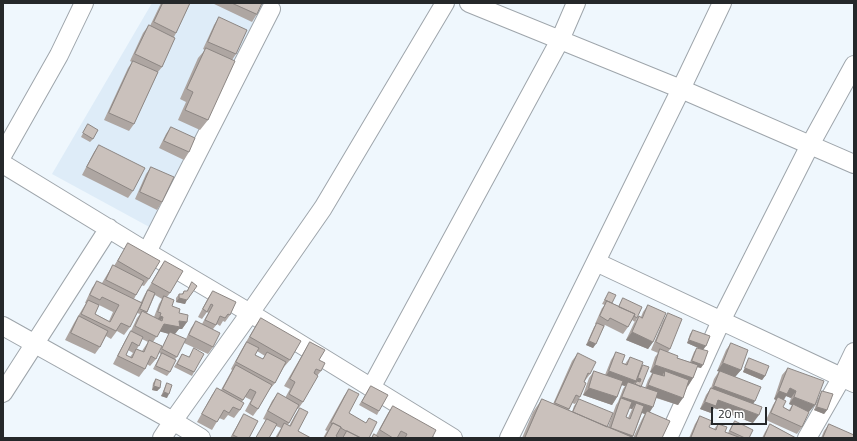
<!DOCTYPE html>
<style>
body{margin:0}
#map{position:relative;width:857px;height:441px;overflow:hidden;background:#eff7fd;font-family:"Titillium Web",sans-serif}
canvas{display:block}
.frame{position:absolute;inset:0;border:4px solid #25282a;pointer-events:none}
.scale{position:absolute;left:711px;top:407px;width:56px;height:18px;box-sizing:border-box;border:2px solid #25282a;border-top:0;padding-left:5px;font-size:12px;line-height:14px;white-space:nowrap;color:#25282a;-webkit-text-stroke:3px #fff;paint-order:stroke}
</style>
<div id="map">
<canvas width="857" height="441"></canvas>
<div class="frame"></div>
<div class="scale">20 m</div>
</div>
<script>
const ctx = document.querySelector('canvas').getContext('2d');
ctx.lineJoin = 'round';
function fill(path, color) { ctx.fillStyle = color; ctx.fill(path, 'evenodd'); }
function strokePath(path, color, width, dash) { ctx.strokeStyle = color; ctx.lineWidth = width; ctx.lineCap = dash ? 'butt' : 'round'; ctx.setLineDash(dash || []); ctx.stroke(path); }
const built = new Path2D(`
 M152,3H265L153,229L52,174Z`);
const minor = new Path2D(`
 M469,3L681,89L854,164
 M3,154L59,55L84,3
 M3,164L147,252L250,313L453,438
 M147,252L271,9
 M596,262L854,383
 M3,326L173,421L201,438
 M371,388L560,40L576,3
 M3,393L109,228
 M162,438L173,421L250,313L323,208L445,3
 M509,438L681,89L722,3
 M668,438L721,321L810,145L854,65
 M807,438L842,377L854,352`);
const wall = new Path2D(`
 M161,3H190L176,33L174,37L162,67L158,72L134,124L129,131L104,120L128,68L132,62L130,61L143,33L149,25L150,26Z
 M212,3H262L257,14L252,22Z
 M219,17L236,54L232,60L208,120L200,130L178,120L186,102L180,99L198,58L205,50L203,49L214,25Z
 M88,124L93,139L90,142L81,137Z
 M171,127L189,152L184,160L159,148L166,134Z
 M99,145L133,191L128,198L82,175L94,152Z
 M151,167L162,202L157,210L135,199L146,174Z
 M128,243L149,279L144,286L141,285L134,299L141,302L145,294L160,268L165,261L170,293L167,297L172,306L187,322L182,329H179L175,334L177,357L175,359L170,372L167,376L153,369L161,354L159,353L169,334L160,331L153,342L156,359L150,366L147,364L145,369L139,377L113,364L126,339L130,333L137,318L140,314L137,313L130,327L124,335L117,331L111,339L106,336L100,347L95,354L65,340L74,323L86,303H85L92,288L97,281L102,283L108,273L113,265L114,266ZM155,295L162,299L159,304L154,317L147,313ZM99,305L113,312L109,321L95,314ZM142,339L148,342L142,351L137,349ZM128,350L133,353L130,357L126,355Z
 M192,282L185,304L176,302V298L179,294H182L184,291H187Z
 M213,291L230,315L225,322L223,321L220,326L217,324L213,329V347L208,354L184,343L191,328L196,321L202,324L208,313L207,312L202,319L198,317L208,298Z
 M609,292L612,303L619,306L623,298L637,318L635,322L632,320L628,327L623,334L605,325L593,348L586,345L594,327L596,324H595L602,308L605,305L602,304Z
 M648,305L653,342L648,349L626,340L634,323L639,316L641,317L643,312Z
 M668,313L670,349L668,352L677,358L690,362L694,352L697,348L701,368L697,367L693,378L688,386L678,405L656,398L649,412L662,438H522L533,412L542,399L553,404L572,361L578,353L590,374L584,382L580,397L575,404L572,403L569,410L572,412L574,406L579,399L608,427L616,405L618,402L623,389L625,386L621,385L617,397L612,405L583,395L589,378L594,371L605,375L611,360L616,352L622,363L625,364L630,357L640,369L643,365L641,387L645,388L648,380L652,373L650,372L655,357L658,353L651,350L663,321ZM629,408L632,409L628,418L626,417ZM642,413L645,414L642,419L633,438L632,437L633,436Z
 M261,318L290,360L284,367L275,383L269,390L258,409L253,416L245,411L251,400L245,397L242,402L240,410L234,418L228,415L224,420L219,418L212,430L197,422L212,395L217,388L221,390L232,370L231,369L242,349L256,325ZM257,351L265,356L262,359L255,355Z
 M693,330L703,350L687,343L690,334Z
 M310,342L319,360L321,371L317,376L303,402L298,409H297L288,425L289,426L295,415L300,408L298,431L311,438H275L281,428L276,426L269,438H256L266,420L263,419L272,401L278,393L285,398L290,389L284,386L305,350Z
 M731,343L741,370L735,377L753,404V423L714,408L711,413L700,409L706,395L711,388L714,379L719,371H717L726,350Z
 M194,348V372L192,376L174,367L182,354L189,357Z
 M749,358L765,376L762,380L743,372L747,362Z
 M788,368L809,412L802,427L797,434L766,420L773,405L776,400L774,399L782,375ZM786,396L791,398L789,404L792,405L789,410L783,407L784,400Z
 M156,379L160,388L157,391L152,390L153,383Z
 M167,383V398L161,396L165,387Z
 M371,386L379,411L377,415L359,405Z
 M349,389V413L366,423L369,418V438H340L336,436L339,438H323L327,431L325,430L344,396Z
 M822,391L827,410L824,414L814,410L820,394Z
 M393,406L432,438H371L374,434L376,435L388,413Z
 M244,414L249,438H230L242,417Z
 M700,416L709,427L714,429L718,424L725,432L728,433L732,425L735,421L749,438H689L695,424Z
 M770,424L796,438H762L765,432Z
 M829,424L854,438H821L824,431Z`);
const shadedWall = new Path2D(`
 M179,298L187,300L185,304L176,302Z
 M160,316L163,317L158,324L155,323Z
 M179,321L187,322L182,329H179L174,335L170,332L169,334L158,331L164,324Z
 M632,332L653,342L648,349L626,340Z
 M689,340L706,346L703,350L687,343Z
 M589,341L596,344L593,348L586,345Z
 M692,361L703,365L701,368L690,365Z
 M723,363L741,370L735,377L717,371Z
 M655,365L693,378L688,386L665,371L662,376L650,372Z
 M745,368L765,376L762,380L743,372Z
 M609,371L636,381L638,378L641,379L638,383L635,382L631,389L628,382L625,386L604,379Z
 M648,385L683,398L678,405L643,393Z
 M154,386L160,388L157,391L152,390Z
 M714,386L755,401L750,409L709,393Z
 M589,388L617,397L612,405L583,395Z
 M790,388L796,391L791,398L786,396L782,402L778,397L776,400L774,399L779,391Z
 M164,392L169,394L167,398L161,396Z
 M622,397L653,407L648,415L647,411L645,414L633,410L636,403L632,409L619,405L620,400Z
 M794,397L815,405L809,412L789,404Z
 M718,400L759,415L753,423L714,408L711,413L700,409L705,402Z
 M817,407L827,410L824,414L814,410Z
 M611,428L633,436L632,438Z`);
const building = new Path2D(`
 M163,3H190L176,33L154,22Z
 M232,3H262L257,14Z
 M219,17L247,30L236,54L208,42Z
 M149,25L175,38L162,67L135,54Z
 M206,48L235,61L208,120L185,110L193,92L187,89Z
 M133,61L158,72L134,124L109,113Z
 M88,124L98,130L93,139L83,133Z
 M171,127L195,138L189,152L164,141Z
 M99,145L145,168L133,191L87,167Z
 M151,167L174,177L162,202L140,192Z
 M128,243L160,261L149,279L118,261Z
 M165,261L183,271L170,293L152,283Z
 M113,265L144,281L136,295L106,280Z
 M97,281L142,303L130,327L121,323L116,331L81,314L88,300L99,305L95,314L110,322L119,305L102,297L100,300L90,295Z
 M192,282L197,286L187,300L179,298V294H183L184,291H187Z
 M148,290L155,293L147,312L140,309Z
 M213,291L236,302L230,315L228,314L225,318L220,316L216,325L205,320L213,305L211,304L207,312L203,309Z
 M609,292L616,295L612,303L605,300Z
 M164,296L174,300L172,306L180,309L179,313L188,315L187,322L179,321L180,327L164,324L157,337L135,326L142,311L162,321L163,317L160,316L161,313L158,312Z
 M623,298L642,307L637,318L634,316L635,314L619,307Z
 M607,301L635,314L628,327L610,318L608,321L600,316Z
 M648,305L666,313L653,342L632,332L639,316L642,318Z
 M668,313L682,319L670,349L656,342Z
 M79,316L108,331L100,347L71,333Z
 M261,318L301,341L290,360L250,337Z
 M196,321L220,333L213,347L189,335Z
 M597,323L604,326L596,344L589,341Z
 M693,330L710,336L706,346L689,340Z
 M131,331L143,337L139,346L132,342L126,355L132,358L136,349L144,352L149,340L162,346L156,359L151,356L145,369L118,356Z
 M170,332L186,339L177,357L162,349Z
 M247,342L259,348L255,355L263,359L267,352L286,362L275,383L236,362Z
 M310,342L325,350L319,360L325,363L321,371L316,369L314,373L318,376L303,402L289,394L295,382L290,379Z
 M731,343L748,350L741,370L723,363Z
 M194,348L204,354L194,372L177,364L182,354L189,357Z
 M697,348L708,351L703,365L692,361Z
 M660,349L678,356L677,358L698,365L693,378L655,365Z
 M616,352L625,355L622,363L627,365L630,357L643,362L636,381L609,371Z
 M162,353L176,360L170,372L156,366Z
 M578,353L596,362L590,374L588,373L584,382L586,383L580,397L576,395L569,409L555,403Z
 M749,358L769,366L765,376L745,368Z
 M236,365L272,385L258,409L250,404L256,392L250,389L243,400L223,389Z
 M643,365L649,367L641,387L635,384L637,381L640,382L641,379L638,378Z
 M788,368L824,381L815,405L794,397L796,391L790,388L787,394L779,391Z
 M594,371L623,381L617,397L589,388Z
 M665,371L689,380L683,398L648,385L653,373L664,376Z
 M720,371L761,387L755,401L714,386Z
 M156,379L161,381L160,388L154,386Z
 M628,382L658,392L653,407L622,397Z
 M167,383L172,385L169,394L164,392Z
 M371,386L388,395L379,411L362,402Z
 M217,388L244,403L240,410L233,407L229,413L224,410L217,422L202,414Z
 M711,388L762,407L759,415L718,400L716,406L705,402Z
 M349,389L359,394L349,413L366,423L369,418L377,422L369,438H361L347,431H346L341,428V427L333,423V424L331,423Z
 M822,391L833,394L827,410L817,407Z
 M278,393L299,405L289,423L268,411Z
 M778,397L786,401L783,407L790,411L793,404L809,412L802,427L771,413Z
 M621,398L632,402L626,417L630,419L636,403L644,406L633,436L611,428Z
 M542,399L634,438H525Z
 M579,399L613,413L607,427L573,412Z
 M393,406L436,430L432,438H405L407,434L401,431L397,438H393L380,430Z
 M300,408L308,412L298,431L311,438H277L284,423L290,426Z
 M647,411L670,421L662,438H636Z
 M244,414L258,421L249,438H239L233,435Z
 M700,416L712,421L709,427L716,430L718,424L727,427L725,432L741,438H691Z
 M267,419L277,424L269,438H256Z
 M735,421L753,430L749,438H745L730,431Z
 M333,423L341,427L336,436L339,438H325Z
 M770,424L796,438H764Z
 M829,424L854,435V438H823Z
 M347,431L361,438H343Z
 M374,434L380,438H372Z`);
fill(built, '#deecf8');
strokePath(minor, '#9ea5ab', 20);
strokePath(minor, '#fff', 18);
fill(wall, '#aea6a2');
fill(shadedWall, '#8d8784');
fill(building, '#cac1bc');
strokePath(building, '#8d8784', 1);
</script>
